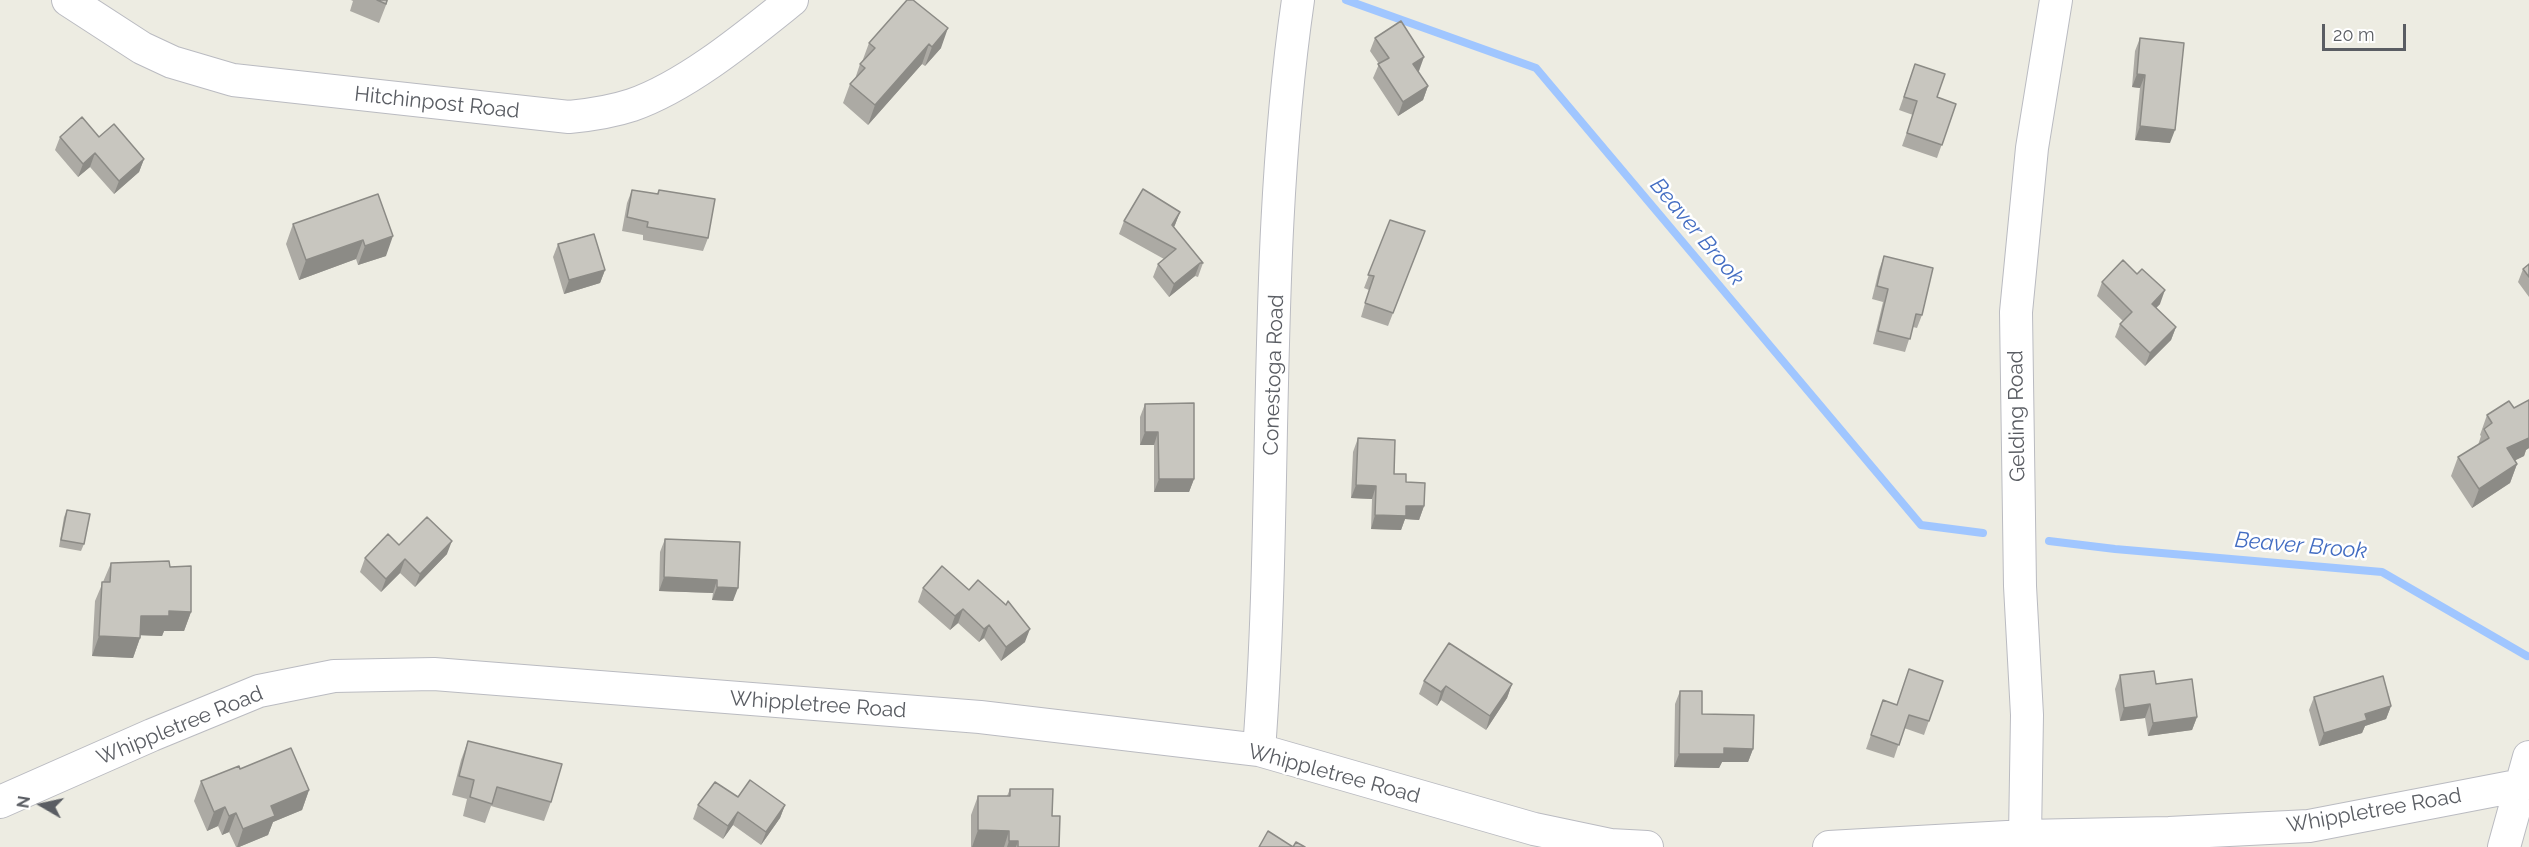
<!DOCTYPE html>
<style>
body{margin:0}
#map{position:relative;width:2529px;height:847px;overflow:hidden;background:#edece2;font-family:Raleway,sans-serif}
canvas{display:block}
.north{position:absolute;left:12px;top:775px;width:60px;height:60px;-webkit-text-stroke:4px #fff;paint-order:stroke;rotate:279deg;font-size:16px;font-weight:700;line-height:24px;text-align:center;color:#5a5d63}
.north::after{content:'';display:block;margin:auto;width:21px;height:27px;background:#5a5d63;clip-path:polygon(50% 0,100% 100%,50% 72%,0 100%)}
.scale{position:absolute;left:2322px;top:24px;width:84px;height:27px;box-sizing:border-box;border:3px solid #5a5d63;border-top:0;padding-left:8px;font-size:18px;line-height:21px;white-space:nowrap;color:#5a5d63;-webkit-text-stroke:4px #fff;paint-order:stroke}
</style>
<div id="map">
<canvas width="2529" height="847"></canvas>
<div class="north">N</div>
<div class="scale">20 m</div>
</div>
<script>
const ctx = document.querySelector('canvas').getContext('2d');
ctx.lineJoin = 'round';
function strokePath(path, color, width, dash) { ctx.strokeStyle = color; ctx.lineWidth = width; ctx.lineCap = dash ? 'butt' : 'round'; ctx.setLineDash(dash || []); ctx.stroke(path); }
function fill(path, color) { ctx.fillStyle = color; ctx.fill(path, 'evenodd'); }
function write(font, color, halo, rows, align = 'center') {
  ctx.font = font + ' Raleway,sans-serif'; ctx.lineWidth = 5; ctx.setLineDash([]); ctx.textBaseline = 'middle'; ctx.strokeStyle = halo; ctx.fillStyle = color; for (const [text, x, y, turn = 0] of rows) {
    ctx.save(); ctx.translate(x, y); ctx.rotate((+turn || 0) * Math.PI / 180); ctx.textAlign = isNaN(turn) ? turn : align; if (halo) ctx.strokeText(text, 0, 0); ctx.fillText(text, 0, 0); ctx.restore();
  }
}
const stream = new Path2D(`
 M1346,0L1536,68L1921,525L1983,533
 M2049,541L2115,549L2382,572L2527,656`);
const minor = new Path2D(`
 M68,0L142,48L172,62L233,80L569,117C590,115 611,112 632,105C687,86 747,36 792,0
 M1259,750C1278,501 1262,248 1298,0
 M0,802L152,735L259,691L334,676L434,674L980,717L1259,750L1534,829L1610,845L1647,847
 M2025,836L2027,715L2020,586L2016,312L2032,148L2056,0
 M1829,847L2025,836L2169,833L2309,826L2522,785
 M2504,847L2529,757`);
const wall = new Path2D(`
 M351,0H388L379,23L350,11L353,1Z
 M907,0L941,48L925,66L922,64L868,125L843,103L850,84L855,79L860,64L862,62L869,43Z
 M1375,38L1419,71L1418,72L1428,86L1423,100L1398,116L1373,78L1379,64L1370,51Z
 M2140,38L2170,143L2135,140L2140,88L2132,87L2135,51Z
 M1915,64L1937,97L1956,104L1937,158L1902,146L1913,115L1899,110Z
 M60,137H99L144,159L139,172L114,194L90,167L78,177L55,150Z
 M632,190L657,194L659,190L708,238L703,251L643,240V235L622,231L627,203Z
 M378,194L386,256L358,265L356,259L299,280L286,244L293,224Z
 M1180,212L1174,227L1203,263L1198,277L1195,276L1169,297L1153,277L1158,264L1164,259L1119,234L1124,221Z
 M1390,220L1425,231L1388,326L1361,317L1369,290L1364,288Z
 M558,244L605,270L600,283L564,294L553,257Z
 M1884,256L1922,315L1917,328L1913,327L1905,352L1873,344L1883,302L1872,299L1879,270Z
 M2529,264V297L2518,282L2523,269Z
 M2102,282L2160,304L2156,308L2176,327L2171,340L2145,366L2115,337L2120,324L2123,321L2097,296Z
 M2529,400V448L2526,450L2524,456L2515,460L2517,464L2510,483L2472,508L2451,476L2458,457L2478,445L2481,436L2480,435L2487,415L2514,408Z
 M1145,404L1194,479L1189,492H1154V445H1140V417Z
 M1358,438L1394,474L1406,482L1424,506L1419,520L1405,519L1401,530L1371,529L1372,499L1351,498L1353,452Z
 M67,510L84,544L81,551L59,547L64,517Z
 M665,539L740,542L733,601L712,600L713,593L659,591L660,552Z
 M399,545L447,554L415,587L400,573L381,592L360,572L365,558Z
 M111,563L170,567L191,612L184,631H164L162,636L140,635V638L133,658L92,656L95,601Z
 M923,588L1025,642L1001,661L984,638L979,642L958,623L950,630L918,602Z
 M2120,675L2156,684L2197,717L2192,730L2148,736L2145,718L2120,721L2115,689Z
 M1424,681L1512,684L1507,698L1486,730L1441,700L1437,706L1419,694Z
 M1943,681L1924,735L1904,728L1894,758L1866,749L1883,700L1897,705Z
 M1680,691L1702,714L1753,749L1748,762H1722L1719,768L1674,767L1675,704Z
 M2314,697L2391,706L2386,719L2365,726L2362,733L2319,746L2309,710Z
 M468,741L551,802L544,821L491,806L485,823L463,816L467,799L452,795L461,760Z
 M240,769L309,790L302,810L273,822L268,835L239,847H236L229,832L222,835L218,826L207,831L194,801L201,781Z
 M1010,789L1052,816L1059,847H971V815L978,796H1007Z
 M738,797L785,805L780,818L761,845L733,825L723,839L693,819L698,805Z`);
const shadedWall = new Path2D(`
 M948,28L941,48L925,66L932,47Z
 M929,44L922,64L868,125L875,105Z
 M1424,57L1419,71L1408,78L1413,64Z
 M2137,74L2145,75L2140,88L2132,87Z
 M1428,86L1423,100L1398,116L1403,102Z
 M2140,126L2175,130L2170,143L2135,140Z
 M95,153L90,167L78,177L83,164Z
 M144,159L139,172L114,194L119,181Z
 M1180,212L1175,225L1167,239L1172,225Z
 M393,236L386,256L358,265L365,246Z
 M363,240L356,259L299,280L306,260Z
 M1200,263L1195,276L1169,297L1174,284Z
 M605,270L600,283L564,294L569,280Z
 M2165,290L2160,304L2147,317L2152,304Z
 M2176,327L2171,340L2145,366L2150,353Z
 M1145,432H1158L1154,445H1140Z
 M2529,433V448L2526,450L2524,456L2500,468L2507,448Z
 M2517,464L2510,483L2472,508L2479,489Z
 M1159,479H1194L1189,492H1154Z
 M1356,485L1376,486L1372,499L1351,498Z
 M1406,506H1424L1419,520L1405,519L1401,530L1371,529L1375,515Z
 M452,541L447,554L415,587L420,574Z
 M405,559L400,573L381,592L386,579Z
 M664,577L717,580L713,593L659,591Z
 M717,587L738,588L733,601L712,600Z
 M963,609L958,623L950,630L955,616Z
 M169,611L191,612L184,631H164L162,636L134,635L141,616Z
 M989,625L984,638L979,642L984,629Z
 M1030,629L1025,642L1001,661L1006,647Z
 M99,636L140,638L133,658L92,656Z
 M1512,684L1507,698L1486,730L1490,716Z
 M1446,686L1441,700L1437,706L1441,692Z
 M2150,704L2145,718L2120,721L2124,708Z
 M2391,706L2386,719L2365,726L2362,733L2319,746L2324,733L2365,714Z
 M2197,717L2192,730L2148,736L2153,723Z
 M1724,748L1753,749L1748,762H1722L1719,768L1674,767L1679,754Z
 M309,790L302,810L273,822L268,835L239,847H237L243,829L271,806Z
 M785,805L780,818L761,845L766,832Z
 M225,807L218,826L207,831L214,812Z
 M738,812L733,825L723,839L728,826Z
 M236,813L229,832L222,835L229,816Z
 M978,830L1009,831L1004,847H972Z
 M1009,841H1018L1016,847H1007Z`);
const building = new Path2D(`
 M377,0H387L386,4Z
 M907,0H913L948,28L932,47L929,44L875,105L850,84L865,68L860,64L875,48L869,43Z
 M1401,21L1424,57L1413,64L1428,86L1403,102L1378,64L1389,58L1375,38Z
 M2140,38L2184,43L2175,130L2140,126L2145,75L2137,74Z
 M1915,64L1945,74L1937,97L1956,104L1942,145L1907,133L1917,101L1904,97Z
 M82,117L99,137L114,124L144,159L119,181L95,153L83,164L60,137Z
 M1143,189L1180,212L1172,225L1203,263H1200L1174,284L1158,264L1176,249L1124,221Z
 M632,190L658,194L659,190L715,199L708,238L647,227L648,222L627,217Z
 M378,194L393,236L365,246L363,240L306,260L293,224Z
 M1390,220L1425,231L1393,313L1365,303L1374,276L1368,275Z
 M594,234L605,270L569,280L558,244Z
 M1884,256L1933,268L1922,315L1916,314L1910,339L1878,331L1888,289L1877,286Z
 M2123,260L2137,274L2142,269L2165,290L2152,304L2176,327L2150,353L2120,324L2132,312L2102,282Z
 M2529,264V277L2523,269Z
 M2529,400V438L2507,448L2517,464L2479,489L2458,457L2489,438L2484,429L2492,423L2487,415L2509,401L2514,408Z
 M1194,403V479H1159L1158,432H1145V404Z
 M1358,438L1395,440L1394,474H1406V482L1425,483L1424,506H1406V516L1375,515L1376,486L1356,485Z
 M67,510L90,514L84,544L61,540Z
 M427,517L452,541L420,574L405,559L386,579L365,558L388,534L399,545Z
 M665,539L740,542L738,588L717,587V580L664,577Z
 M169,561L170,567L191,566V612L169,611V616H141L140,638L99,636L102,582H110L111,563Z
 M942,566L969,590L978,580L1006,605L1008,601L1030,629L1006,647L989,625L984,629L963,609L955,616L923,588Z
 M1449,643L1512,684L1490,716L1446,686L1441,692L1424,681Z
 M1909,669L1943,681L1929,721L1909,715L1899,745L1871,735L1883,700L1897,705Z
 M2154,671L2156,684L2192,679L2197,717L2153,723L2150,704L2124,708L2120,675Z
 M2383,676L2391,706L2365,714L2367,720L2324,733L2314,697Z
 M1680,691H1702V714L1754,715L1753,749L1724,748V754H1679Z
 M468,741L562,764L551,802L497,787L492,804L470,797L474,780L459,776Z
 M291,748L309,790L271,806L275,816L243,829L236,813L229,816L225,807L214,812L201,781L239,766L240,769Z
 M750,780L785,805L766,832L738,812L728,826L698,805L715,782L738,797Z
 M1010,789H1053L1052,816H1060L1059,847H1018V841H1009V831L978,830V796H1010Z
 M1268,831L1293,847L1296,842L1305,847H1259Z`);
const streetNames = [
 ["Hitchinpost Road",437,103,6],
 ["Conestoga Road",1274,375,-88],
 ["Gelding Road",2017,416,-91],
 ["Whippletree Road",818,705,4],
 ["Whippletree Road",180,726,-22],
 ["Whippletree Road",1334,774,15],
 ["Whippletree Road",2374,811,-10]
];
const waterNames = [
 ["Beaver Brook",1697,232,50],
 ["Beaver Brook",2301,546,5]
];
strokePath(stream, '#a0c6ff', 8);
strokePath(minor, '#babbc1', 34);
strokePath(minor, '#fff', 32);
fill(wall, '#acaaa4');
fill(shadedWall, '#8c8b86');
fill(building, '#c8c6bf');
strokePath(building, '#8c8b86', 1.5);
write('21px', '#5a5d63', '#fff', streetNames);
write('italic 22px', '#436dc2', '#fff', waterNames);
</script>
